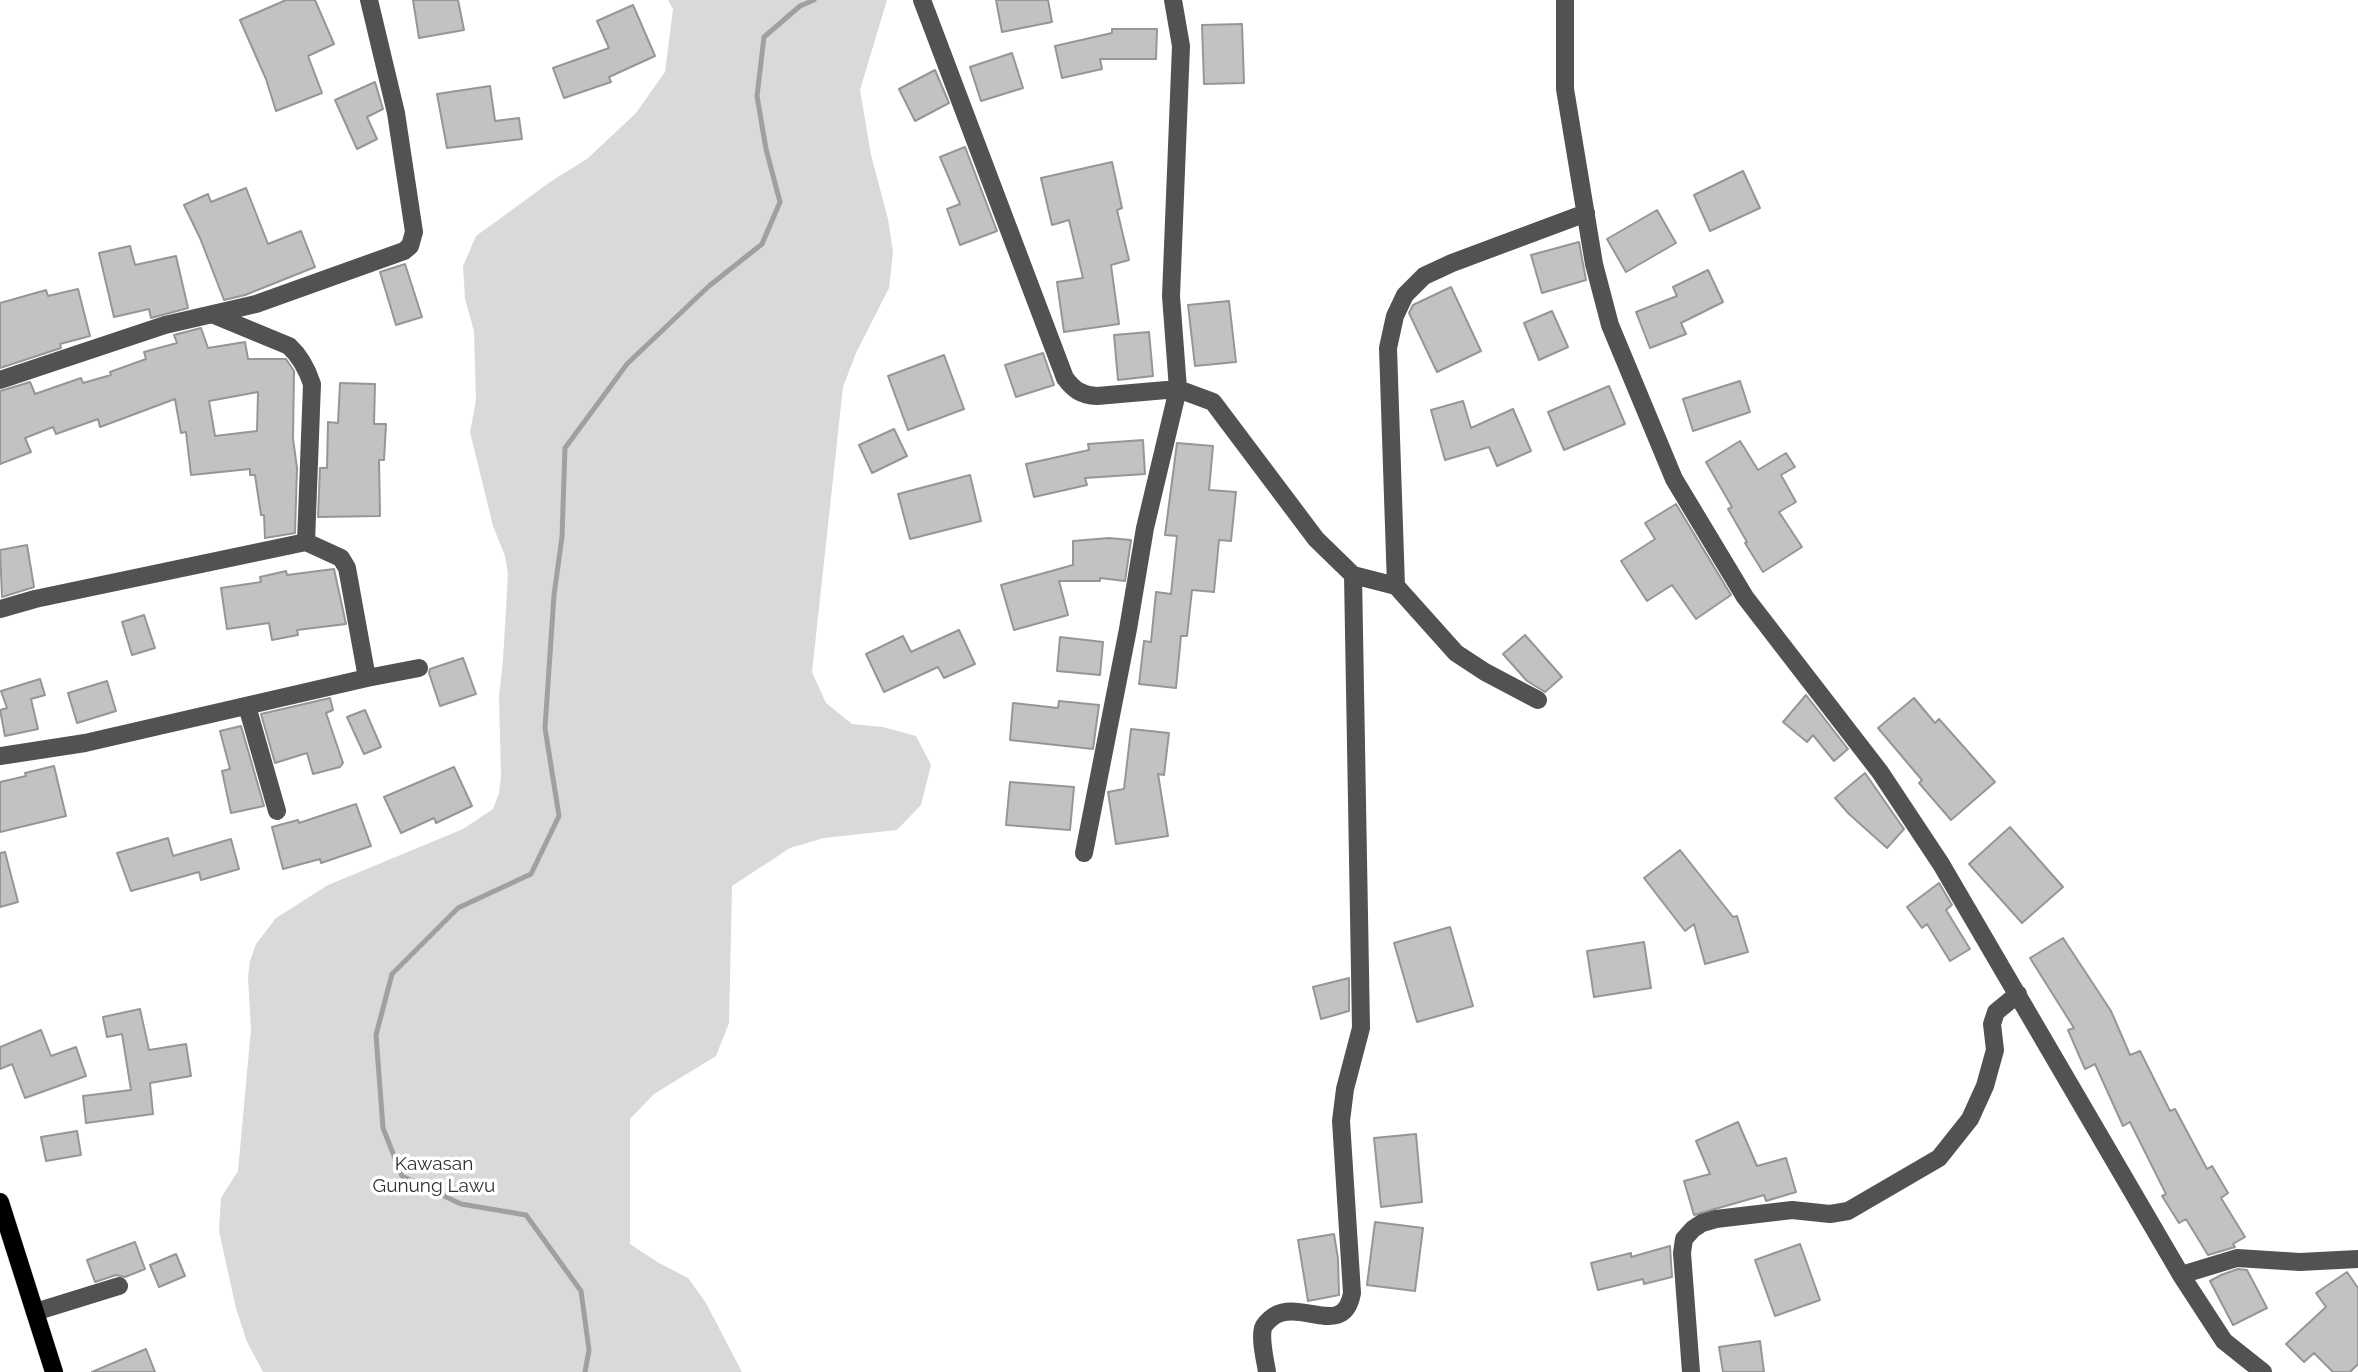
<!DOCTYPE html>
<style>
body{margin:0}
canvas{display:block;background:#fff}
</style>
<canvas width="2358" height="1372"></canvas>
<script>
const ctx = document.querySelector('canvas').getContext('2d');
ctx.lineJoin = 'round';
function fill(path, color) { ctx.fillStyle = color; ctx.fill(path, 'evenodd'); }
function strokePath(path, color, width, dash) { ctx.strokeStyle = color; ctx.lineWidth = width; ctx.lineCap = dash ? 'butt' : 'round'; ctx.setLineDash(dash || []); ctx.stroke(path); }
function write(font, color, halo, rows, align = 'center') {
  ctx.font = font + ' Raleway,sans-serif'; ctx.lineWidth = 7; ctx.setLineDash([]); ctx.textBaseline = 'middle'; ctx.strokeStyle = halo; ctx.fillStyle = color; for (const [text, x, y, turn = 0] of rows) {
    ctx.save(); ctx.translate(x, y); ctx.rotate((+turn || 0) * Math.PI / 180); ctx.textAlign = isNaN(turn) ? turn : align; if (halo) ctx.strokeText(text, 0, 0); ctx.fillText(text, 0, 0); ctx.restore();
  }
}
const green = new Path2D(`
 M668,0H887L860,90L871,155L888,219L893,252L889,288L856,353L843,387L812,672L826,703L852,724L883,727L916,736L931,765L921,805L897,830L824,838L790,848L732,886L729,1023L716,1056L654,1094L630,1119V1244L659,1263L688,1278L706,1303L742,1372H263L247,1342L236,1308L219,1231L221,1198L238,1171L251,1029L248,978L250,961L256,944L276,918L328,885L463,829L493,809L499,793L501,776L499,696L503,660L508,574L505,556L493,526L470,432L476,400L474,331L465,299L463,266L476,236L553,180L587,159L636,113L665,72L673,9Z`);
const stream = new Path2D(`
 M585,1372L589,1350L581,1291L526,1215L461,1204L402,1176L383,1128L376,1035L392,974L458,908L531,874L559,816L545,728L554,595L562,537L565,448L627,364L709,286L762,244L780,202L766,149L757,96L764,37L800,6L814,0`);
const building = new Path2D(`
 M286,0H315L334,44L308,56L322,93L276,111L266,79L240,20Z
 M413,0H458L464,30L419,38Z
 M996,0H1048L1052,22L1002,32Z
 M633,5L655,56L609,77L611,82L564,98L553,68L609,48L597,21Z
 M1242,24L1244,83L1204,84L1202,25Z
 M1112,29H1157L1156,59H1100L1102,69L1062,78L1055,46L1112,33Z
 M1012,53L1023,88L981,101L970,67Z
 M935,70L949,103L915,121L899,89Z
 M375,82L383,109L367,117L377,139L357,149L335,100Z
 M490,86L495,121L519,118L522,139L447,148L437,94Z
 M965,147L997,231L960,245L947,209L960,204L940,157Z
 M1112,162L1122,208L1117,210L1129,260L1111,265L1119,324L1064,332L1057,282L1083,278L1069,220L1052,225L1041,178Z
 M1743,171L1760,208L1710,231L1694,195Z
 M246,188L268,244L301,231L315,267L245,295L224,300L200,238L184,205L208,194L211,202Z
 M1657,210L1676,243L1626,272L1607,239Z
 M1579,242L1586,280L1542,293L1531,255Z
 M130,246L135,265L176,256L188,308L151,318L149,309L114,317L99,253Z
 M405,264L422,317L396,325L380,272Z
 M1708,270L1723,302L1681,323L1686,334L1650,348L1636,312L1677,296L1673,287Z
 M1451,287L1481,351L1437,372L1409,313L1413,305Z
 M78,289L90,336L60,344L61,348L0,368V303L46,290L48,296Z
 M1229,301L1236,362L1195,366L1188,305Z
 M1552,311L1568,347L1539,360L1524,323Z
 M201,328L208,348L245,342L248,359H286L294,371L293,439L297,468L295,533L265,538L264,515H261L255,475H250V469L191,475L186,432L181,433L175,399L100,427L98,419L56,434L53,427L25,438L31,452L0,464V391L30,382L35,394L81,378L83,383L111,375L110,372L146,359L144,352L177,343L174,335ZM258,392L257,431L215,436L209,401Z
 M1149,332L1153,376L1118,380L1114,335Z
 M1043,353L1054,385L1016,397L1005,365Z
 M944,355L964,409L908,430L888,376Z
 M1740,381L1750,412L1693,431L1683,399Z
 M340,383L375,384L374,424H386L384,460H379L380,516L318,517L320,468H327L328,422L338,423Z
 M1609,386L1625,424L1564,450L1548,412Z
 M1463,401L1471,428L1513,409L1531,451L1497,466L1489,447L1445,460L1431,410Z
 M894,429L907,456L872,473L859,445Z
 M1143,440L1145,474L1085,478L1087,485L1034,497L1026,464L1089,450L1088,444Z
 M1740,441L1758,470L1786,453L1795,467L1781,475L1796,502L1779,512L1802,547L1763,572L1745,543L1747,542L1728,509L1732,507L1706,462Z
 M1177,443L1213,446L1209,490L1236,492L1231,541L1219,540L1214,592L1192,590L1187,636H1181L1176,688L1139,684L1144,641L1151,642L1156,592L1171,594L1177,536L1165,535Z
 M970,475L981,521L910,539L898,494Z
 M1676,504L1731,595L1696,619L1672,585L1647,601L1621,561L1655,539L1645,523Z
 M1109,538L1131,540L1125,581L1100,578V581H1059L1068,615L1014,630L1001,585L1073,565V541Z
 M27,545L34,587L2,597L0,550Z
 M334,569L346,624L297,630L298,635L272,640L269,623L227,629L221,588L261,582L260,577L286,571L287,575Z
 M144,615L155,648L132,655L122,622Z
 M959,630L975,664L944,678L938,667L884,692L866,654L903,636L911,652Z
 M1525,635L1562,677L1545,692L1527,681L1503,654Z
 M1060,637L1103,642L1100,675L1057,671Z
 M463,658L476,694L440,706L429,673L430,669Z
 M40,679L45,695L31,699L38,729L5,736L0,710L7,708L1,691Z
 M107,681L116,711L77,723L68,693Z
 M1806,695L1848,749L1834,761L1813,735L1807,742L1783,722Z
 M330,698L333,710L326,713L343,763L340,767L313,774L307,753L275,763L261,714Z
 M1914,698L1935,723L1939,719L1995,782L1951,820L1919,783L1922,780L1878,728Z
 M1059,701L1099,705L1093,749L1010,740L1013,703L1058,708Z
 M365,710L381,747L364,754L347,717Z
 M241,726L264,806L231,813L222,771L230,769L220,731Z
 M1131,729L1169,733L1164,775L1158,774L1168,836L1116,844L1108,792L1124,789Z
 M54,766L66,816L0,832V782L26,776L25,773Z
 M454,767L472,806L436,823L434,818L401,833L384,797Z
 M1865,773L1904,829L1887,848L1849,814L1835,798Z
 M1010,782L1074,787L1070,830L1006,825Z
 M356,804L371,846L321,863L320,859L283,869L272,827L298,820L299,823Z
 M2010,827L2063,887L2022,923L1969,864Z
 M168,838L173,856L231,839L239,869L201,880L199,872L131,891L117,853Z
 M1680,850L1733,917L1737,916L1748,952L1705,964L1694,924L1685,931L1644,878Z
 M5,852L18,902L0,907V853Z
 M1939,883L1952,905L1946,910L1970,949L1950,961L1927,924L1922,928L1907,907Z
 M1450,927L1473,1006L1417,1022L1394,943Z
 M2063,938L2111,1011L2130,1055L2140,1051L2170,1111L2175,1109L2207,1169L2212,1166L2228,1193L2221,1198L2245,1237L2233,1244L2235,1247L2208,1255L2186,1219L2179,1223L2162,1196L2166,1194L2130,1122L2123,1126L2095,1064L2085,1069L2068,1030L2074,1028L2030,958Z
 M1644,942L1651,988L1594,997L1587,951Z
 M1349,978V1011L1321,1019L1313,987Z
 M140,1009L149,1050L186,1044L191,1076L150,1083L153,1114L86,1123L83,1096L131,1090L122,1034L107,1037L103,1017Z
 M41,1030L51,1056L76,1047L86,1076L25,1098L12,1064L0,1069V1047Z
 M1738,1122L1757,1166L1786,1158L1796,1192L1766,1201L1764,1195L1694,1215L1684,1181L1710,1174L1696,1141Z
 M77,1131L81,1155L46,1161L41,1137Z
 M1416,1134L1422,1202L1381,1207L1374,1138Z
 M1375,1222L1423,1228L1415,1291L1367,1285Z
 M1334,1234L1338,1259L1339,1295L1308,1301L1298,1240Z
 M135,1242L145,1269L125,1277L116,1275L95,1282L87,1260Z
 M1800,1244L1820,1300L1775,1316L1755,1260Z
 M1670,1246L1672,1277L1644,1284L1643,1279L1598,1290L1591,1263L1631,1253V1257Z
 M176,1254L185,1276L159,1287L150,1265Z
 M2238,1269L2247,1270L2267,1308L2233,1325L2210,1281L2221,1275Z
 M2347,1272L2358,1288V1364L2350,1372H2333L2314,1353L2304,1362L2286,1344L2326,1307L2316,1293Z
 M1760,1341L1764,1372H1723L1719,1347Z
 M146,1349L155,1372H92Z`);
const minor = new Path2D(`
 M922,0L1065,378C1074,390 1081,395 1097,396L1178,389L1213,402L1316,539L1353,575L1396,586L1456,653L1485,672L1538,700
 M1565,0V89L1594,264L1610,325L1674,479L1745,597L1880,772L1941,864L2181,1275L2224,1341L2263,1372
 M214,315L289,346C301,357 307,369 312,384L306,542
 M0,380L165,325L256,304L404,251L410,246L414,232L396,113L369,0
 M1396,586L1388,348L1395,316L1405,295L1424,276L1452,263L1586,213
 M0,609L35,599L306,542L341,558L347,568L367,678L85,743L0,756
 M367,678L419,668
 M247,706L277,811
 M1084,853L1128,629L1145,528L1178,389L1171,296L1181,46L1173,0
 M2181,1275L2237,1258L2300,1262L2358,1259
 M35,1312L119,1286
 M1267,1372C1265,1359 1260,1340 1263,1328C1265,1323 1270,1319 1274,1316C1301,1299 1344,1339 1352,1293L1341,1121L1345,1089L1361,1028L1353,575
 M1691,1372L1682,1253L1684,1239L1693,1229L1702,1223L1716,1219L1792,1210L1830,1214L1848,1211L1939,1158L1970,1119L1985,1086L1995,1050L1992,1024L1996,1012L2018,994`);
const major = new Path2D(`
 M0,1202L54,1372`);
const parkNames = [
 ["Kawasan",434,1164],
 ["Gunung Lawu",434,1186]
];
fill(green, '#d9d9d9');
strokePath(stream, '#a0a0a0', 5);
fill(building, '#c2c2c2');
strokePath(building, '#969696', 2);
strokePath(major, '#dbdbdb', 19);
strokePath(minor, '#525252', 18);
strokePath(major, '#000', 18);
write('19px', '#303030', '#fff', parkNames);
</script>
